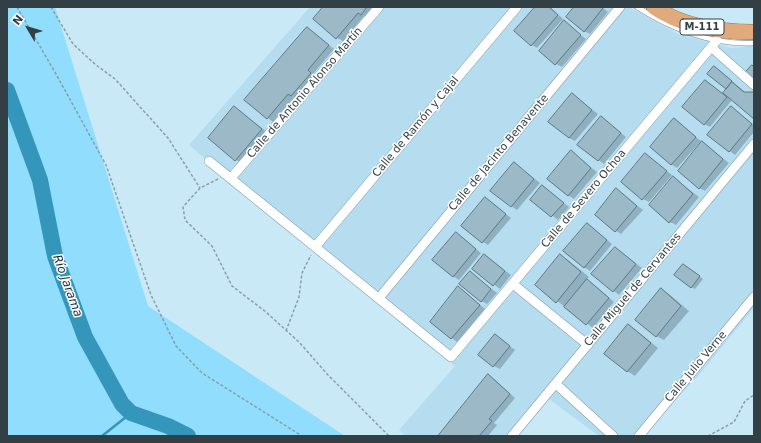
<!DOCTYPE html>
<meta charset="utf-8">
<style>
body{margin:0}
#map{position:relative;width:761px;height:443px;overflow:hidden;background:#c9e9f7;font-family:"DejaVu Sans",sans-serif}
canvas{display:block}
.frame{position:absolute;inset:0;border:8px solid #323f44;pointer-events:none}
.north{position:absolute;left:8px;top:8px;width:40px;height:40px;-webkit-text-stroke:3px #fff;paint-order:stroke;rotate:308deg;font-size:11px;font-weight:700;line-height:16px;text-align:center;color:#323f44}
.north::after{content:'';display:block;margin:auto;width:14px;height:18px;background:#323f44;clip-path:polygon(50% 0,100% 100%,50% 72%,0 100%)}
</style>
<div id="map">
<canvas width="761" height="443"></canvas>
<div class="frame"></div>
<div class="north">N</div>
</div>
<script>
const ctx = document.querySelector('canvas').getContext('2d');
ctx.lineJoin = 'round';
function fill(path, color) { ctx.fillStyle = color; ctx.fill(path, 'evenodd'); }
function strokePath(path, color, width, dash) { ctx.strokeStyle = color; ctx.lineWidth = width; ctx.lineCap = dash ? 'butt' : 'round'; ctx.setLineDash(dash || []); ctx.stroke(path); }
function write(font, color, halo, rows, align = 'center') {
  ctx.font = font + ' "DejaVu Sans",sans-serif'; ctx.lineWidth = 3; ctx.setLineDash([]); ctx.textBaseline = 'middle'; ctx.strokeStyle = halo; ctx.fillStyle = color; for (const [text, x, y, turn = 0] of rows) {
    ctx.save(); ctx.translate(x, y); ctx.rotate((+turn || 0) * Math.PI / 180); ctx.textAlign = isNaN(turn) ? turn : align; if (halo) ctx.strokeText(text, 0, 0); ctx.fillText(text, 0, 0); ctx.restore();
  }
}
const built = new Path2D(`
 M310,7H629L680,35L732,48L754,46V308L699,375L640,436H599L549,399L516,436H406L399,430L455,366L421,340L189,145Z`);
const green = new Path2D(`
 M7,7H55L148,306L345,436H7Z`);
const shadow = new Path2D(`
 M324,7H376L367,18L364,16L343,41L337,38Z
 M536,7H550L563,19L537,48L532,45Z
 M575,7H602L608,12L590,34L584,31Z
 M564,22L586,39L562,67L556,64Z
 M307,28L334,49L313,74L316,77L298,98L294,97L273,122L268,118Z
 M718,69L745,92L754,93V118L732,100L710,127L704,124L706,81L723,94L727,89L709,74Z
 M572,94L598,114L575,141L569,138Z
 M234,107L267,132L242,163L236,160Z
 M731,107L754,125V132L735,155L709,135Z
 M601,117L626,137L604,164L598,160Z
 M674,120L701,141L677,168L671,164Z
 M702,143L729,163L705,191L699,188Z
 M571,152L597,172L574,199L568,195Z
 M645,154L672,175L649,202L643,199Z
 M514,163L540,183L517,210L511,206Z
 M673,177L699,197L676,225L670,222L651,205Z
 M542,186L569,207L558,220L532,200Z
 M617,190L643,210L621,234L616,231Z
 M485,198L511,218L488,245L483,242Z
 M587,224L612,244L590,271L584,267Z
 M456,233L481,253L459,280L453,276Z
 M615,248L642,268L619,295L593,274Z
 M484,255L511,275L500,289L474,269Z
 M560,255L568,260L589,277L586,280L593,284L614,302L593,328L536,285Z
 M687,267L703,279L695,289L691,287Z
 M471,273L497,293L487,304L481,301Z
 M459,288L464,291L485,309L457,342L431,322Z
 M661,289L669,294L689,311L664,340L656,336Z
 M628,326L636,330L658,348L635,376L627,371Z
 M495,335L515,350L500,369L494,366Z
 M488,376L494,379L515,398L494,423L497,425L488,436H439Z`);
const stream = new Path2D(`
 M102,436L131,413`);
const river = new Path2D(`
 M7,90L40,180L55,256L85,337L122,404L131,413L168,426L188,436`);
const building = new Path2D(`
 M323,7H367L361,15L358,13L336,39L313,19Z
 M535,7H549L558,15L531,46L514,31Z
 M574,7H602L603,8L584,32L566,17Z
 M564,20L581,35L555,65L539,51Z
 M307,27L329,45L308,70L311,73L291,96L288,94L267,119L244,100Z
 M752,65L754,67V81L745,73Z
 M714,66L732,81L726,89L707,74Z
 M705,80L727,97L704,125L682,107Z
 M732,82L744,92H754V119L723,93Z
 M572,93L592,110L569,138L548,122Z
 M234,106L262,129L235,161L208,138Z
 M731,106L752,124L729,152L707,135Z
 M601,116L621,133L598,161L577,145Z
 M674,118L696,137L671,165L650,147Z
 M702,141L723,159L699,189L678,171Z
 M571,150L591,168L568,196L547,179Z
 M645,153L667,171L642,200L621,182Z
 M514,162L534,179L511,207L490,191Z
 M673,176L693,194L669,223L649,205Z
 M542,185L564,203L551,217L530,200Z
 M616,188L637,206L615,232L595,215Z
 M485,197L506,214L482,243L461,226Z
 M587,223L607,240L584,268L563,251Z
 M456,232L476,249L453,277L432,260Z
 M615,247L636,264L613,292L591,274Z
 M484,254L505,271L493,286L472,269Z
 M560,254L581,272L556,303L535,285Z
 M683,264L700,276L691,288L674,275Z
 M470,271L491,289L481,302L459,284Z
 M587,279L609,298L586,325L564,307Z
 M458,286L480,305L451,339L430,322Z
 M661,288L681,306L656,337L635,320Z
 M628,324L651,343L627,372L604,354Z
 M495,334L510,346L493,367L478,355Z
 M488,374L510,394L489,419L492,421L479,436H438Z`);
const path = new Path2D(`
 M17,7L56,74L106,165L151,295L176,346L202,373L302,436
 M51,7L73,44L96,65L115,79L168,138L200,188
 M218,179L200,188L183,207L185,220L212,246L232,286L266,312L300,343L327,374L389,436
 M286,331L299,297L302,273L311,255
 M708,436L734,422L745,401L754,395`);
const lane = new Path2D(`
 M637,7C672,29 712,45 754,43`);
const street = new Path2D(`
 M711,47L754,85
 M209,161L451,357L717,40
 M231,178L379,7
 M315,247L517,7
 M513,284L588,345
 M379,298L620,7
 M556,384L613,436
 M512,436L754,144
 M639,436L754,297`);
const primary = new Path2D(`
 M654,7C683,27 719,32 754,32`);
const shields = [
 [702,27,44]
];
const shieldNames = [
 ["M-111",702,27]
];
const streetNames = [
 ["Calle de Antonio Alonso Martín",305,93,-49],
 ["Calle de Ramón y Cajal",416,127,-50],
 ["Calle de Jacinto Benavente",499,153,-50],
 ["Calle de Severo Ochoa",584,199,-50],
 ["Calle Miguel de Cervantes",633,290,-50],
 ["Calle Julio Verne",696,367,-50]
];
const waterNames = [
 ["Río Jarama",67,286,70]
];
fill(built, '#b5ddef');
fill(green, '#90ddfd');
fill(shadow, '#0003');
strokePath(stream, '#3396ba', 2.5);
strokePath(river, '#3396ba', 16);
fill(building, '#9bb9c7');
strokePath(building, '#5c7985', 1);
strokePath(lane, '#819fac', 6);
strokePath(street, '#819fac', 10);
strokePath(primary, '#976030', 16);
strokePath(path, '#879fa9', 1.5, [3, 2]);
strokePath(lane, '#fff', 4.5);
strokePath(street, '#fff', 9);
strokePath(primary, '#e1aa7d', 15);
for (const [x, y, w] of shields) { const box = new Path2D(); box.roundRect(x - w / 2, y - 8, w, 16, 3); ctx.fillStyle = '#fff'; ctx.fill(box); strokePath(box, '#323f44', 1); }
write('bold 10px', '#323f44', null, shieldNames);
write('11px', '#323f44', '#fff', streetNames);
write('italic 12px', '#182d36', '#fff', waterNames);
</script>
